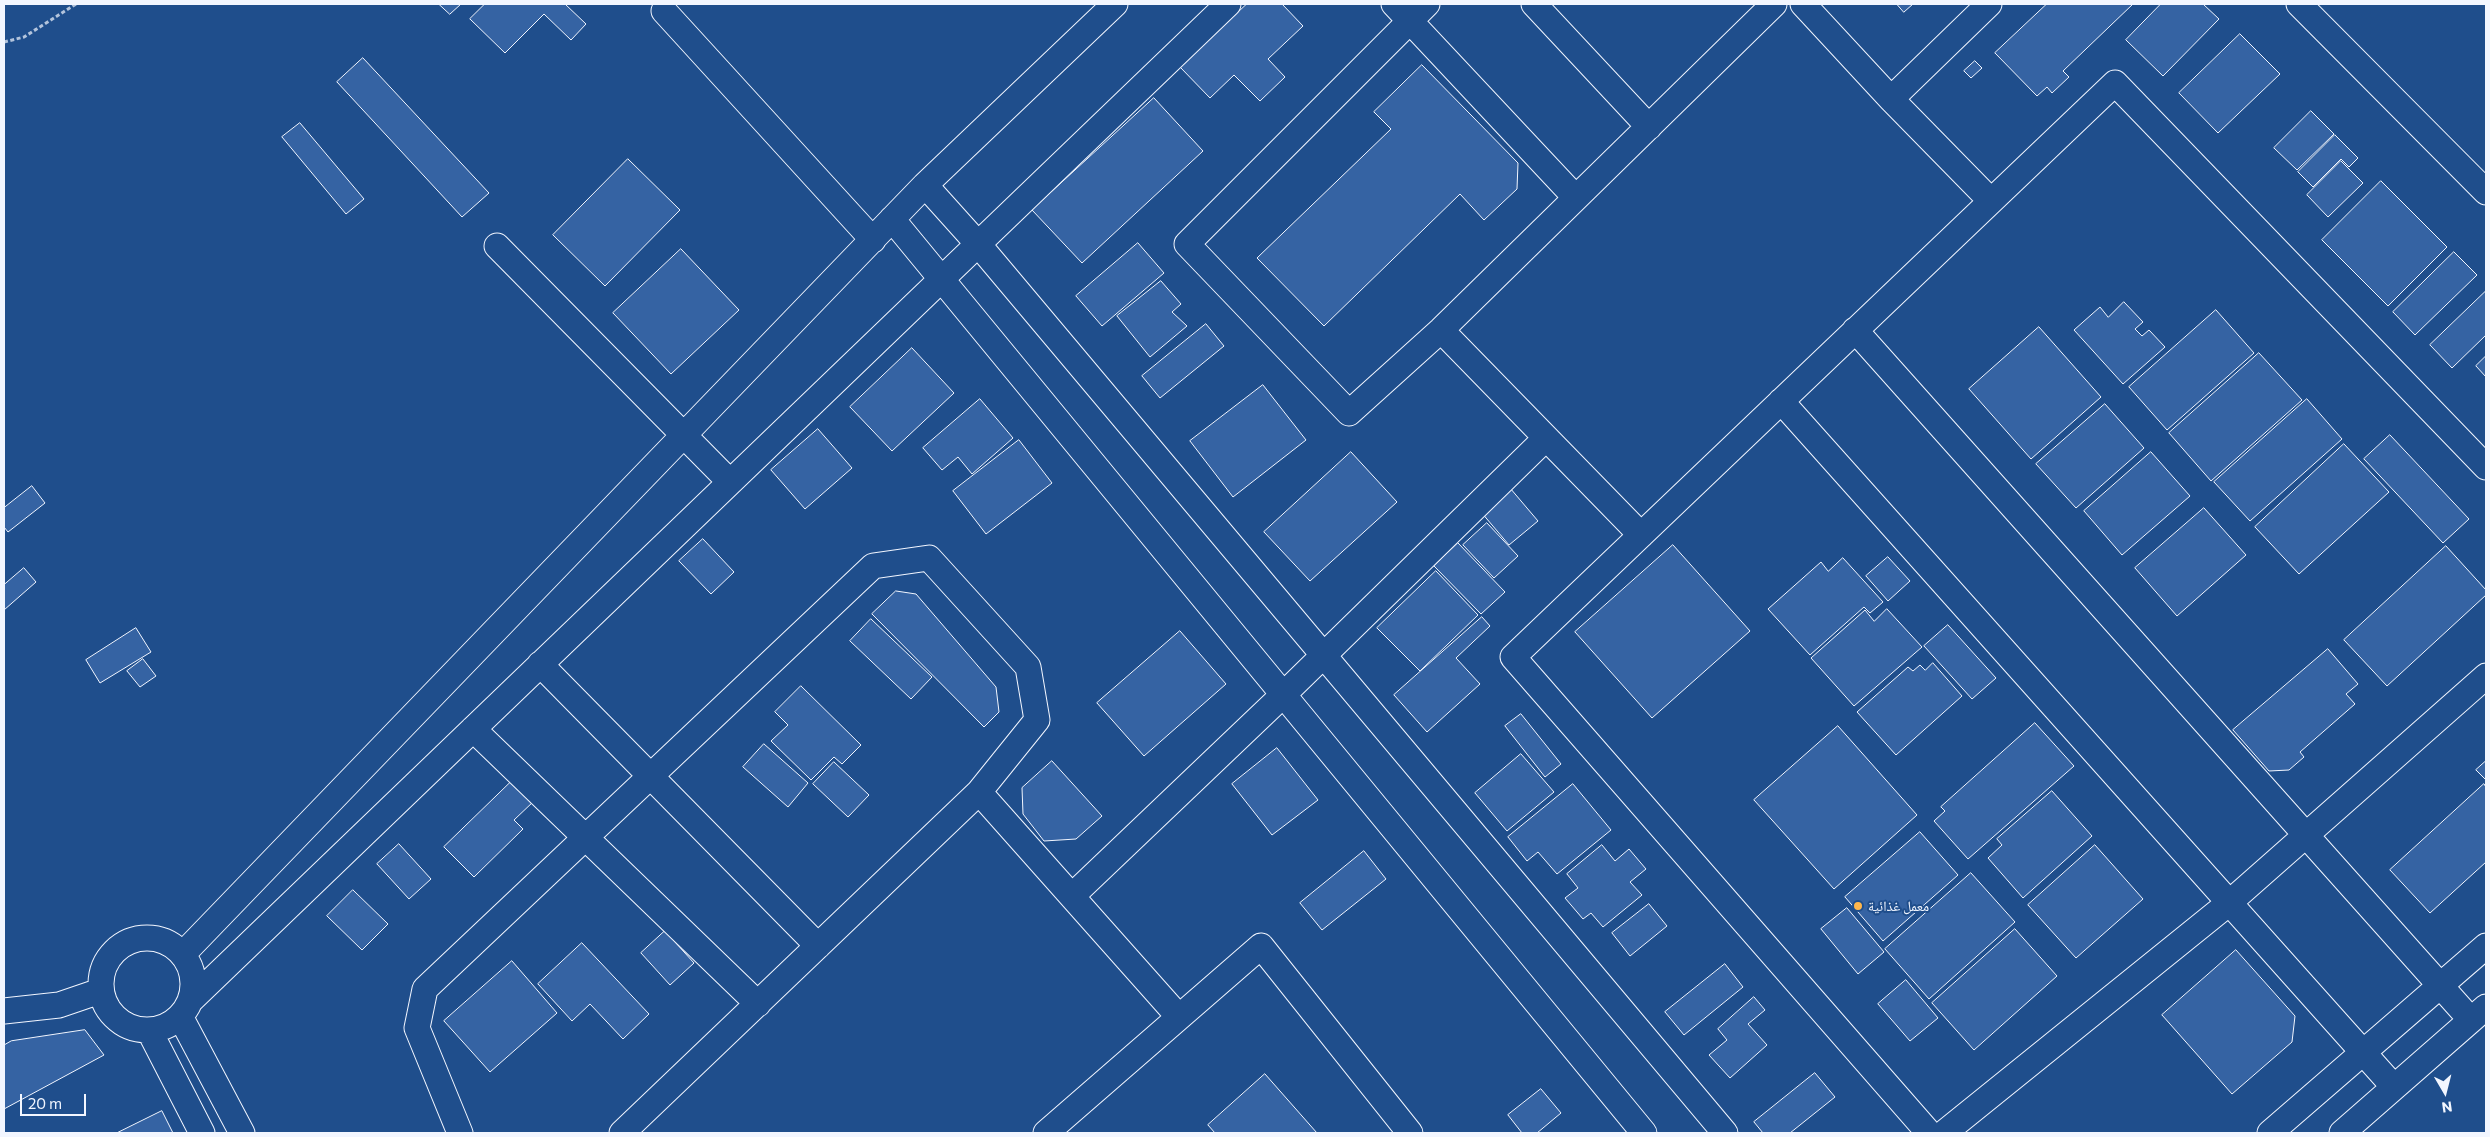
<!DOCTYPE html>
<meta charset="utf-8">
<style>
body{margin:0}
#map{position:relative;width:2490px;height:1137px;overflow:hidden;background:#1f4e8c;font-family:Commissioner,sans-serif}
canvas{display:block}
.frame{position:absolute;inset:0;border:5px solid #f2f6ff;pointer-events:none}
.north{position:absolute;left:2420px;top:1067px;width:50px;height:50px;-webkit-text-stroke:4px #1f4e8c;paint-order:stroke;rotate:172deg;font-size:14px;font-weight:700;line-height:20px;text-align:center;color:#f2f6ff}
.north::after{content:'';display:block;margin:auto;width:18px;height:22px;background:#f2f6ff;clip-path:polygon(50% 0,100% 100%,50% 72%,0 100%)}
.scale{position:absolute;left:20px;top:1094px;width:66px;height:22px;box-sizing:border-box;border:2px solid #f2f6ff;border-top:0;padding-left:6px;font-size:15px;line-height:18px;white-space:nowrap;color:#f2f6ff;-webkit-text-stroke:4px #1f4e8c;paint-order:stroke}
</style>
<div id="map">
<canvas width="2490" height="1137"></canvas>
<div class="frame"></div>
<div class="north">N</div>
<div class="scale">20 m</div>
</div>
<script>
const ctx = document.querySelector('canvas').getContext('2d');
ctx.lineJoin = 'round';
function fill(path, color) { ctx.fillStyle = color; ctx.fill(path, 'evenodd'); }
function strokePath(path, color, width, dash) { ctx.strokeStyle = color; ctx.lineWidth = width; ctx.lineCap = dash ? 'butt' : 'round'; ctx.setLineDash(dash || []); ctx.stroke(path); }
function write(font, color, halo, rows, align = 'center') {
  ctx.font = font + ' Commissioner,"Noto Naskh Arabic",sans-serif'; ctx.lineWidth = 4; ctx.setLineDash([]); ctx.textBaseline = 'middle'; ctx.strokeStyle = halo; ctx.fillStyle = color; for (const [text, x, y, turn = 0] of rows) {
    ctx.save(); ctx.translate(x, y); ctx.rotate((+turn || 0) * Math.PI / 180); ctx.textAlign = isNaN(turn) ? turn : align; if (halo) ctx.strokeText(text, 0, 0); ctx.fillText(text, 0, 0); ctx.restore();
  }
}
const building = new Path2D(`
 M439,4H461L450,14Z
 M485,4H565L586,24L571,40L544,14L505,53L470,19Z
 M1247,4H1282L1303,26L1268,59L1285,77L1260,101L1234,75L1210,98L1180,67Z
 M1897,4H1913L1904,12Z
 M2047,4H2133L2063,71L2069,77L2052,93L2047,87L2037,96L1995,53Z
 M2161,4H2203L2219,19L2163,76L2126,40Z
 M2240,34L2280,74L2218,133L2179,93Z
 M363,58L489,193L462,217L337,82Z
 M1975,61L1982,68L1971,78L1964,71Z
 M1422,65L1518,163L1517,189L1484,220L1460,194L1324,326L1257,258L1391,129L1374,112Z
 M1154,98L1203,151L1082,263L1032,210Z
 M2311,111L2334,134L2297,170L2274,148Z
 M300,123L364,199L346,214L282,137Z
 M2335,135L2358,158L2349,167L2341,159L2313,187L2298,172Z
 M628,159L680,210L605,286L553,235Z
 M2341,161L2363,183L2328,217L2307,195Z
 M2381,181L2447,247L2388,306L2322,240Z
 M1138,243L1164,273L1102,326L1076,296Z
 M681,249L739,310L671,374L613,313Z
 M2454,252L2477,275L2415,335L2393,312Z
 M1161,281L1181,304L1172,312L1187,326L1150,357L1117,316Z
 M2486,291V335L2452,368L2430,345Z
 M2124,302L2143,322L2135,329L2142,336L2149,330L2165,347L2123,384L2074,330L2100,307L2108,317Z
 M2216,310L2254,353L2167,430L2129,387Z
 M1206,324L1224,346L1160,398L1142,376Z
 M2039,327L2101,397L2031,459L1969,389Z
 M912,348L954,393L892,451L850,407Z
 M2259,353L2302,400L2211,481L2169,433Z
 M2486,356V377L2476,366Z
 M1263,385L1306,440L1233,497L1190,441Z
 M980,399L1013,438L972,474L958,457L942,470L923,448Z
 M2307,399L2342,439L2250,521L2214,482Z
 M2105,404L2144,448L2076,508L2036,464Z
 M818,429L852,468L805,509L771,470Z
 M2390,435L2469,519L2443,543L2364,459Z
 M1019,440L1052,483L986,534L953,491Z
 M2344,444L2389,492L2299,574L2255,527Z
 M1351,452L1397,502L1310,581L1264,532Z
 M2151,452L2190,496L2122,555L2084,511Z
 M32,486L45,503L8,532L4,527V508Z
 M1510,488L1538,521L1509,545L1481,512Z
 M2204,508L2246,555L2177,616L2135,568Z
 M1487,523L1518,556L1494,578L1463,545Z
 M703,539L734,572L711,594L679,561Z
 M1458,543L1505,592L1481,614L1434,566Z
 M1673,545L1750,631L1652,718L1575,632Z
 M2446,546L2486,590V595L2387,686L2344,640Z
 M1888,557L1910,581L1888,601L1866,576Z
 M1843,558L1883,602L1870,613L1864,607L1810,655L1768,609L1821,562L1828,571Z
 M24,568L36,582L4,610V585Z
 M1436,571L1478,615L1420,671L1377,628Z
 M896,591L916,594L996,687L999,712L984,727L872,614Z
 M1887,609L1922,647L1854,706L1811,658L1865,610L1874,621Z
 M1482,617L1490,626L1456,658L1480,684L1427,732L1394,695Z
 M871,619L932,677L911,699L850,641Z
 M1948,625L1996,678L1972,699L1924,646Z
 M136,628L151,652L100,683L86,660Z
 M1180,631L1226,684L1144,756L1097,703Z
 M2328,649L2358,684L2346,694L2355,704L2300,752L2304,757L2289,770L2269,771L2233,730Z
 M143,659L156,676L140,687L127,671Z
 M1933,663L1962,696L1896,755L1857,712L1908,667L1913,671L1920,665L1925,670Z
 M801,686L861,745L842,764L834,757L811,780L771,741L788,725L775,712Z
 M1521,714L1561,764L1545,777L1505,726Z
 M2035,723L2074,766L1968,859L1934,821L1945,811L1941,807Z
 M1838,726L1917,815L1834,889L1754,800Z
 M764,744L808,783L788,807L743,767Z
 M1277,748L1318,800L1272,835L1232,784Z
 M1521,754L1554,792L1507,831L1475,793Z
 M1052,761L1102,816L1076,839L1044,841L1023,814L1022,788Z
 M2486,761V780L2476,770Z
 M834,762L869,795L848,817L813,784Z
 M513,780L534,801L514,820L523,829L474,877L444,847Z
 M1573,784L1611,830L1557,874L1538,852L1527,861L1508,837Z
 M2484,784L2486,787V862L2430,913L2390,870Z
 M2052,791L2092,836L2023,898L1988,858L2002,845L1997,839Z
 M1920,832L1958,875L1883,941L1845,897Z
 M399,844L431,879L409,899L377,864Z
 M1602,845L1615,861L1629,849L1646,869L1630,882L1642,895L1603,927L1591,913L1583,919L1565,898L1578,888L1567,874Z
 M2095,845L2143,899L2076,958L2028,905Z
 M1364,851L1386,879L1322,930L1300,903Z
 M1971,873L2015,922L1929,999L1885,949Z
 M353,890L388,924L362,950L327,916Z
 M1649,904L1667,926L1630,956L1612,933Z
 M1847,908L1884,952L1858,974L1821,929Z
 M2015,929L2057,976L1974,1050L1932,1003Z
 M665,931L694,963L670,985L641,953Z
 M582,943L649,1014L623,1039L590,1004L572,1021L538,984Z
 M2236,950L2295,1016L2292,1042L2232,1094L2162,1015Z
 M512,961L557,1013L490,1072L444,1021Z
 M1725,964L1743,987L1684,1035L1665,1012Z
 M1906,980L1938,1018L1910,1041L1878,1004Z
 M1754,997L1765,1010L1748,1024L1767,1045L1730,1078L1709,1055L1727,1040L1718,1029Z
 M85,1030L104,1055L4,1109V1045L11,1041Z
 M1815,1073L1835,1097L1790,1133H1763L1754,1122Z
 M1265,1074L1317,1133H1215L1208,1125Z
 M1541,1089L1561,1113L1537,1133H1522L1508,1115Z
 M162,1111L173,1133H117Z`);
const path = new Path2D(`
 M4,42L24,37L76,4`);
const minor = new Path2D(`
 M1394,4L1576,198
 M1427,4L1187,244L1349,413L1441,330L1774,4
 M1534,4L1649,127
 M1803,4L1891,99L1991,201
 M2299,4L2486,192
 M664,11L873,240
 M1891,99L1989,4
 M925,185L978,244L1725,1133
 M892,219L1644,1133
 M497,246L730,482
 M1441,330L1641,535
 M1855,330L2471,1020
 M1781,401L2394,1087
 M540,664L818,946
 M473,729L758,1004
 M1072,896L1283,695L1546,438
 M101 984a46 46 0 1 1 92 0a46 46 0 1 1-92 0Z
 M183,954L925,185L1115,4
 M190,1001L1228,4
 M4,1011L59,1005L100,991
 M180,1016L242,1133
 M149,1030L202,1133
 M460,1133L417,1028L425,989L873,566L929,558L1028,667L1037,720L979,792
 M622,1133L979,792L1179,1017
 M1046,1133L1261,946L1410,1133
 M1929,1133L1513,657L2115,83L2486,467
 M1944,1133L2229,903L2486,676
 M2270,1133L2486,946
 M2342,1133L2486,1007`);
const markers = [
 [1858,906,5,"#ffb74d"]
];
const poiNames = [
 ["معمل غذائية",1868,906]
];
fill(building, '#3563a3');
strokePath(building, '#f2f6ff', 1);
strokePath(minor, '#f2f6ff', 27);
strokePath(path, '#b3c4dc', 3, [4, 2.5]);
strokePath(minor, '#1f4e8c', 25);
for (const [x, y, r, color] of markers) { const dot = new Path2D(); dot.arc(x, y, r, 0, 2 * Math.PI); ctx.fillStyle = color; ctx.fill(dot); strokePath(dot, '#1f4e8c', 2); }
write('14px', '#f2f6ff', '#1f4e8c', poiNames, 'left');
</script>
